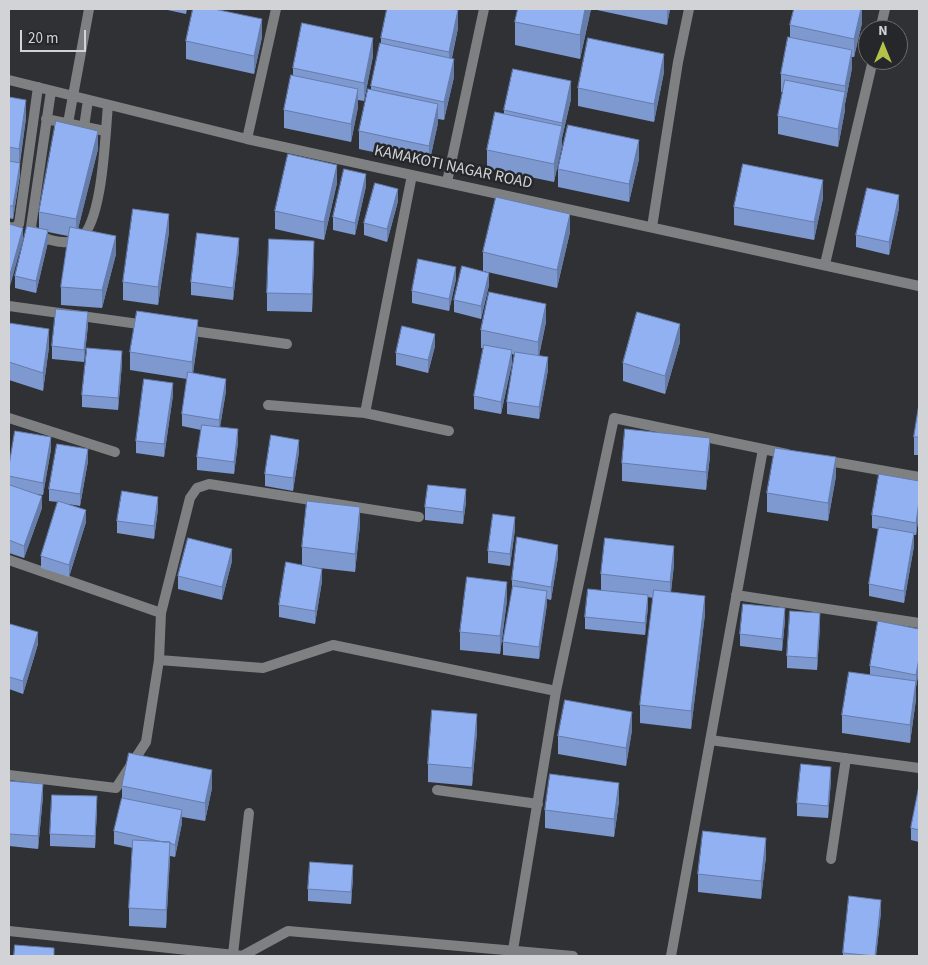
<!DOCTYPE html>
<style>
body{margin:0}
#map{position:relative;width:928px;height:965px;overflow:hidden;background:#2f3135;font-family:"Source Sans 3",sans-serif}
canvas{display:block}
.frame{position:absolute;inset:0;border:10px solid #d2d3d6;pointer-events:none}
.north{position:absolute;left:858px;top:20px;width:50px;height:50px;box-sizing:border-box;background:#25272b;border:1px solid #6a6c6f;border-radius:50%;rotate:0deg;font-size:14px;font-weight:700;line-height:20px;text-align:center;color:#d2d3d6}
.north::after{content:'';display:block;margin:auto;width:18px;height:22px;background:#b5c249;clip-path:polygon(50% 0,100% 100%,50% 72%,0 100%)}
.scale{position:absolute;left:20px;top:30px;width:66px;height:22px;box-sizing:border-box;border:2px solid #d2d3d6;border-top:0;padding-left:6px;font-size:15px;line-height:18px;white-space:nowrap;color:#d2d3d6;-webkit-text-stroke:4px #25272b;paint-order:stroke}
</style>
<div id="map">
<canvas width="928" height="965"></canvas>
<div class="frame"></div>
<div class="north">N</div>
<div class="scale">20 m</div>
</div>
<script>
const ctx = document.querySelector('canvas').getContext('2d');
ctx.lineJoin = 'round';
function strokePath(path, color, width, dash) { ctx.strokeStyle = color; ctx.lineWidth = width; ctx.lineCap = dash ? 'butt' : 'round'; ctx.setLineDash(dash || []); ctx.stroke(path); }
function fill(path, color) { ctx.fillStyle = color; ctx.fill(path, 'evenodd'); }
function write(font, color, halo, rows, align = 'center') {
  ctx.font = font + ' "Source Sans 3",sans-serif'; ctx.lineWidth = 5; ctx.setLineDash([]); ctx.textBaseline = 'middle'; ctx.strokeStyle = halo; ctx.fillStyle = color; for (const [text, x, y, turn = 0] of rows) {
    ctx.save(); ctx.translate(x, y); ctx.rotate((+turn || 0) * Math.PI / 180); ctx.textAlign = isNaN(turn) ? turn : align; if (halo) ctx.strokeText(text, 0, 0); ctx.fillText(text, 0, 0); ctx.restore();
  }
}
const street = new Path2D(`
 M880,30L885,9
 M9,80L247,139L919,286
 M51,91L31,227C34,236 54,242 63,242C69,243 75,240 80,239C103,221 105,136 108,105
 M46,119L105,131
 M68,123L89,9
 M84,127L88,100
 M247,139L276,9
 M447,182L484,9
 M9,227L14,228L19,224L38,87
 M652,227L678,62L689,9
 M825,264L873,60
 M9,306L146,325
 M186,330L287,344
 M268,405L365,413L449,431
 M365,413L412,175
 M9,418L115,452
 M823,460L919,477
 M9,560L161,613
 M736,595L919,623
 M159,660L263,668L333,645L556,691
 M710,740L919,768
 M9,775L116,788L146,742L159,660L161,613L190,498L197,488L209,484L419,517
 M437,790L538,804
 M831,859L846,758
 M9,931L244,956
 M513,950L556,691L614,418L763,449
 M233,954L249,813
 M244,955L288,931L573,956
 M671,956L763,449L787,454`);
const wall = new Path2D(`
 M163,9H187L186,14Z
 M518,9H591L580,59L515,45V22Z
 M597,9H670L667,25L597,10Z
 M862,9V23L854,57H852V68L845,104V110L838,147L778,134V116L783,92H781V74L790,37V25Z
 M458,28L452,58L454,77L444,120L438,119V123L429,164L359,149V131L371,90V86L381,43V38Z
 M262,37L254,74L186,59V41Z
 M373,56L364,101L358,100V107L351,142L284,128V110L293,75V68Z
 M664,72L654,122L578,106V88Z
 M9,97L26,118L20,163V175L13,219L9,218Z
 M571,99L562,138V145L554,182L487,168V150L504,114V110Z
 M98,149L78,229L116,254L102,308L61,305V287L68,236L48,232V242L36,293L15,288V276L39,228V212Z
 M639,159L629,202L558,187V169Z
 M337,183L324,240L275,229V211Z
 M366,186L355,235L333,230V217Z
 M823,198L814,240L734,225V207Z
 M398,201L387,242L364,235V223Z
 M899,208L889,255L856,247V235Z
 M169,232L158,305L123,300V282Z
 M570,232L557,288L483,271V252Z
 M239,250L233,300L191,295V282Z
 M314,259L312,312L267,311V293Z
 M456,279L449,311L412,303V291Z
 M489,285L481,319L454,312V300Z
 M546,322L539,356L548,370L539,419L507,414V402L515,355L512,354V363L501,414L474,409V396L484,348H481V330Z
 M9,323L49,347L43,391L9,380Z
 M88,325L84,362L52,359V346Z
 M198,338L193,373L226,391L220,427L238,442L234,474L197,470V457L201,430L182,426V414L187,379L130,370V352Z
 M680,342L665,394L623,381V363Z
 M435,346L428,373L396,365V353Z
 M122,363L118,410L82,407V395Z
 M173,395L164,457L136,453V441Z
 M919,404V455H914V437Z
 M51,449L43,495L35,494L42,508L24,558L9,553V466Z
 M299,452L293,491L265,486V474Z
 M710,456L706,490L622,481V463Z
 M88,461L80,506L68,504L86,522L69,577L41,568V556L58,502L49,501V489Z
 M836,476L828,521L767,512V493Z
 M919,481V514L916,535H914V546L904,603L869,596V584L878,529L872,528V515Z
 M466,502L463,524L425,520V507Z
 M158,509L154,539L117,533V521Z
 M360,525L355,572L310,567L322,581L315,624L279,617V605L302,565V547Z
 M515,529L510,566L488,563V551Z
 M558,557L551,600L547,599V604L539,659L503,655V642L512,590V580Z
 M232,561L222,600L178,589V576Z
 M674,564L671,592L705,614L691,729L640,723V705L653,598L648,597V607L645,635L585,629V617L601,590V574Z
 M507,600L500,654L460,650V632Z
 M785,620L782,651L740,646V634Z
 M820,626L817,670L787,668V656Z
 M9,628L38,644L23,694L9,689Z
 M919,629V671L916,687V699L910,743L842,733V715L870,675V666Z
 M632,730L626,766L558,754V736Z
 M477,732L472,786L428,782V764Z
 M831,779L828,818L797,816V803Z
 M122,786L212,788L205,821L182,817V823L175,857L170,856L166,928L129,926V908L133,848L114,844V831L122,798Z
 M919,786V842L911,840V828Z
 M9,795L43,796L38,849L9,846Z
 M619,801L614,837L545,828V810Z
 M97,809L95,848L50,846V834Z
 M766,856L761,899L698,892V874Z
 M353,877L351,904L308,901V889Z
 M881,912L876,956H843V953Z`);
const shadedWall = new Path2D(`
 M585,9H591L580,59V35Z
 M667,9H670L667,25Z
 M861,9H862V23L854,57V39Z
 M458,10V28L449,70V52Z
 M262,19V37L254,74V56Z
 M373,38V56L364,101V83Z
 M852,50V68L845,104V110L838,147V129L845,92V86Z
 M664,54V72L654,122V104Z
 M454,59V77L444,120V102Z
 M571,81V99L562,138V145L554,182V164L562,130V123Z
 M358,89V107L351,142V124Z
 M26,100V118L19,167V149Z
 M438,104V123L429,164V146Z
 M98,131V149L76,237V219Z
 M639,140V159L629,202V184Z
 M20,163V175L13,219V206Z
 M337,165V183L324,240V222Z
 M366,174V186L355,235V223Z
 M823,180V198L814,240V222Z
 M398,189V201L387,242V229Z
 M899,195V208L889,255V242Z
 M169,214V232L158,305V287Z
 M570,214V232L557,288V270Z
 M23,228V240L9,290V278Z
 M48,230V242L36,293V281Z
 M116,236V254L102,308V290Z
 M239,238V250L233,300V288Z
 M314,241V259L312,312V294Z
 M456,267V279L449,311V299Z
 M489,273V285L481,319V306Z
 M546,304V322L538,360V342Z
 M88,312V325L84,362V350Z
 M198,320V338L192,380V362Z
 M680,324V342L665,394V376Z
 M49,329V347L43,391V373Z
 M435,334V346L428,373V360Z
 M512,350V363L501,414V402Z
 M122,351V363L118,410V398Z
 M548,357V370L539,419V407Z
 M226,379V391L219,433V420Z
 M173,383V395L164,457V444Z
 M238,429V442L234,474V462Z
 M51,437V449L43,495V483Z
 M710,438V456L706,490V472Z
 M299,440V452L293,491V478Z
 M88,449V461L80,506V494Z
 M836,457V476L828,521V503Z
 M466,489V502L463,524V512Z
 M42,496V508L24,558V546Z
 M158,497V509L154,539V526Z
 M919,501V514L916,535V523Z
 M360,507V525L355,572V554Z
 M86,510V522L69,577V565Z
 M515,517V529L510,566V554Z
 M914,533V546L904,603V591Z
 M558,545V557L551,600V587Z
 M674,546V564L670,600V582Z
 M232,549V561L222,600V587Z
 M322,569V581L315,624V611Z
 M507,582V600L500,654V636Z
 M547,591V604L539,659V647Z
 M648,595V607L645,635V623Z
 M705,596V614L691,729V711Z
 M785,608V620L782,651V639Z
 M820,613V626L817,670V658Z
 M38,632V644L23,694V681Z
 M919,658V671L916,687V675Z
 M916,681V699L910,743V725Z
 M632,712V730L626,766V748Z
 M477,714V732L472,786V768Z
 M831,767V779L828,818V806Z
 M212,770V788L205,821V803Z
 M619,783V801L614,837V819Z
 M43,784V796L38,849V836Z
 M97,796V809L95,848V836Z
 M182,810V823L175,857V845Z
 M766,838V856L761,899V881Z
 M170,842V860L166,928V910Z
 M353,865V877L351,904V892Z
 M881,900V912L876,956H875Z`);
const building = new Path2D(`
 M193,9H214L262,19L254,56L186,41Z
 M387,9H450L458,10L449,52L381,38Z
 M518,9H585L580,35L515,22Z
 M794,9H861L854,39L790,25Z
 M302,23L373,38L364,83L293,68Z
 M788,37L852,50L845,86L781,74Z
 M588,38L664,54L654,104L578,88Z
 M380,43L454,59L444,102L371,86Z
 M513,69L571,81L562,123L504,110Z
 M291,75L358,89L351,124L284,110Z
 M785,80L845,92L838,129L778,116Z
 M368,89L438,104L429,146L359,131Z
 M9,97L26,100L19,149L9,147Z
 M495,112L562,126L554,164L487,150Z
 M56,121L98,131L76,219L39,212Z
 M568,125L639,140L629,184L558,169Z
 M288,154L337,165L324,222L275,211Z
 M9,161L20,163L13,206H9Z
 M743,164L823,180L814,222L734,207Z
 M344,169L366,174L355,223L333,217Z
 M375,183L398,189L387,229L364,223Z
 M867,188L899,195L889,242L856,235Z
 M496,197L570,214L557,270L483,252Z
 M133,209L169,214L158,287L123,282Z
 M9,224L23,228L9,278Z
 M27,226L48,230L36,281L15,276Z
 M70,227L116,236L102,290L61,287Z
 M197,233L239,238L233,288L191,282Z
 M269,239L314,241L312,294L267,293Z
 M418,259L456,267L449,299L412,291Z
 M462,266L489,273L481,306L454,300Z
 M489,292L546,304L538,342L481,330Z
 M56,309L88,312L84,350L52,346Z
 M137,311L198,320L192,362L130,352Z
 M637,312L680,324L665,376L623,363Z
 M9,323L49,329L43,373L9,362Z
 M402,326L435,334L428,360L396,353Z
 M484,345L512,350L501,402L474,396Z
 M87,348L122,351L118,398L82,395Z
 M515,352L548,357L539,407L507,402Z
 M188,372L226,379L219,420L182,414Z
 M144,379L173,383L164,444L136,441Z
 M919,404V437H914Z
 M202,425L238,429L234,462L197,457Z
 M625,429L710,438L706,472L622,463Z
 M15,431L51,437L43,483L9,476V466Z
 M271,435L299,440L293,478L265,474Z
 M57,444L88,449L80,494L49,489Z
 M775,448L836,457L828,503L767,493Z
 M879,474L919,481V501L916,523L872,515Z
 M10,485L42,496L24,546L9,540V490Z
 M428,485L466,489L463,512L425,507Z
 M122,491L158,497L154,526L117,521Z
 M58,501L86,510L69,565L41,556Z
 M307,501L360,507L355,554L302,547Z
 M493,514L515,517L510,554L488,551Z
 M879,527L914,533L904,591L869,584Z
 M517,537L558,545L551,587L512,580Z
 M188,538L232,549L222,587L178,576Z
 M605,538L674,546L670,582L601,574Z
 M286,562L322,569L315,611L279,605Z
 M467,577L507,582L500,636L460,632Z
 M513,586L547,591L539,647L503,642Z
 M588,589L648,595L645,623L585,617Z
 M654,590L705,596L691,711L640,705Z
 M743,604L785,608L782,639L740,634Z
 M790,611L820,613L817,658L787,656Z
 M878,621L919,629V658L916,675L870,666Z
 M10,624L38,632L23,681L9,677V628Z
 M849,672L916,681L910,725L842,715Z
 M565,700L632,712L626,748L558,736Z
 M432,710L477,714L472,768L428,764Z
 M129,753L212,770L205,803L122,786Z
 M801,764L831,767L828,806L797,803Z
 M550,774L619,783L614,819L545,810Z
 M10,781L43,784L38,836L9,834V795Z
 M919,786V830L911,828Z
 M52,795L97,796L95,836L50,834Z
 M122,798L182,810L175,845L170,843V842H163L114,831Z
 M703,831L766,838L761,881L698,874Z
 M133,840L170,842L166,910L129,908Z
 M310,862L353,865L351,892L308,889Z
 M849,896L881,900L875,956L843,953Z
 M15,945L54,948V956H14Z`);
const streetNames = [
 ["KAMAKOTI NAGAR ROAD",453,168,12]
];
strokePath(street, '#7f8082', 10);
fill(wall, '#7e98d0');
fill(shadedWall, '#667ca9');
fill(building, '#92b1f2');
strokePath(building, '#667ca9', 1);
write('16px', '#d2d3d6', '#25272b', streetNames);
</script>
